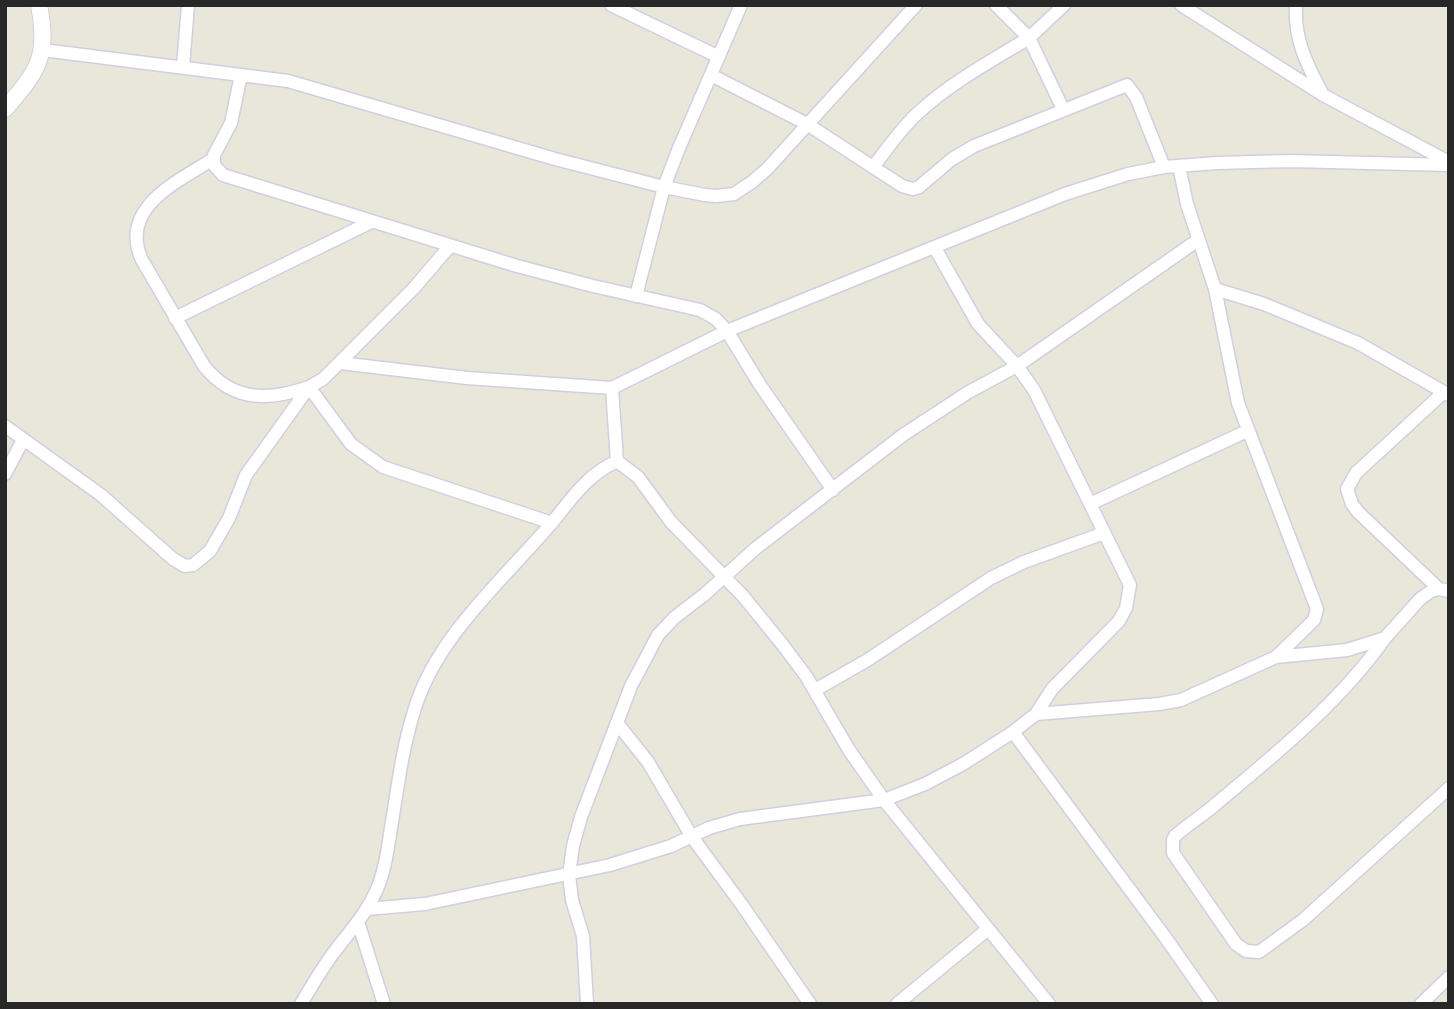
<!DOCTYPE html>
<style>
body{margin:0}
#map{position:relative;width:1454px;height:1009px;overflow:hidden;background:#e9e7d9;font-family:Arial,sans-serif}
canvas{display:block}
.frame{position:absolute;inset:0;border:7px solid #272727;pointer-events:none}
</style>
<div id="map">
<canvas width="1454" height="1009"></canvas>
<div class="frame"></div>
</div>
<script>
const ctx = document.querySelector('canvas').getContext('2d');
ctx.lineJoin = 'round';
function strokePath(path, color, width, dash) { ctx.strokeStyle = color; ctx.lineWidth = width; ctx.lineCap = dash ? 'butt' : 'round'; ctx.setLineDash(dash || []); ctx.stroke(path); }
const minor = new Path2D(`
 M611,5L719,57
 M996,5L1029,38L1064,5
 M1181,5L1323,95L1449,162
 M1296,5C1294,38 1306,63 1321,91
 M43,50L288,81L555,159L664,187L705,195L716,196L734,194L752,182L767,169L916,5
 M183,67L188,5
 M241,75L231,123L214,155V165L223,175L517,266L593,286L700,310L716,319L727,331L760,385L833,490
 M711,75L807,124L902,186L913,189L919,187L952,159L974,146L1127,85L1136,97L1164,167
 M213,159C177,182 118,208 142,260L204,366C233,402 268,401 309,387L351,444L383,467L552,523
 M1179,166L1187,204L1215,289L1264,304L1358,343L1449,395
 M873,167C888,148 901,128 919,112C952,82 991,61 1029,38L1063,109
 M1215,289L1238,403L1317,609L1314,620L1276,657
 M636,296L664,187L679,148L741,5
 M175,318L371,222
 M340,363L467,378L612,388L727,331L1065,194L1128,174L1164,167L1217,163L1290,161L1449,165
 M5,426L101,495L173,559L185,566L193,565L210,551L229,518L246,475L309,387L323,379L414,288L449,247
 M617,461L638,477L671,522L743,596L782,644L806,676L849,750L884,800L1049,1004
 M5,474L23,440
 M1090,504L1247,431
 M1439,589L1358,512L1352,504L1347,489L1356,473L1444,392
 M1385,638C1340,702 1277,753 1217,803C1204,815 1188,824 1175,836L1173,840V853L1236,944L1246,951L1259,952L1303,920L1449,788
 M815,690L866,661L991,578L1024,562L1104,533
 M1036,714L1159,704L1181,700L1276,657L1347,650L1385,638L1420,599L1431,591L1439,589L1449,591
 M617,723L648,762L692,837L742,905L810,1004
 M1013,732L1165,937L1212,1004
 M367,909L425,904L610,865L671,846L709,828L740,819L884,800L925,784L963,764L1013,732L1036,714L1052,689L1119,621L1126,608L1130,585L1034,390L1017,366L978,324L935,248
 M358,922L384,1004
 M301,1004C311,987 321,970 332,955C348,933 366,915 377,889C386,868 388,845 392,822C398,784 403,745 415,708C436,640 496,586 542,534C568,506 581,478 617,461L612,388
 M587,1004L583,936L572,900L569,875L573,846L581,817L631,686L658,635L674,618L705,594L756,548L903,435L967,393L1017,366L1198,240
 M897,1004L988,929
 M1421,1004L1449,977`);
const tertiary = new Path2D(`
 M5,109C38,71 49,57 39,5`);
strokePath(minor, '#d0cfe0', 15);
strokePath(tertiary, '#d0cfe0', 18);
strokePath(minor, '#fff', 12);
strokePath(tertiary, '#fff', 16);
</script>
